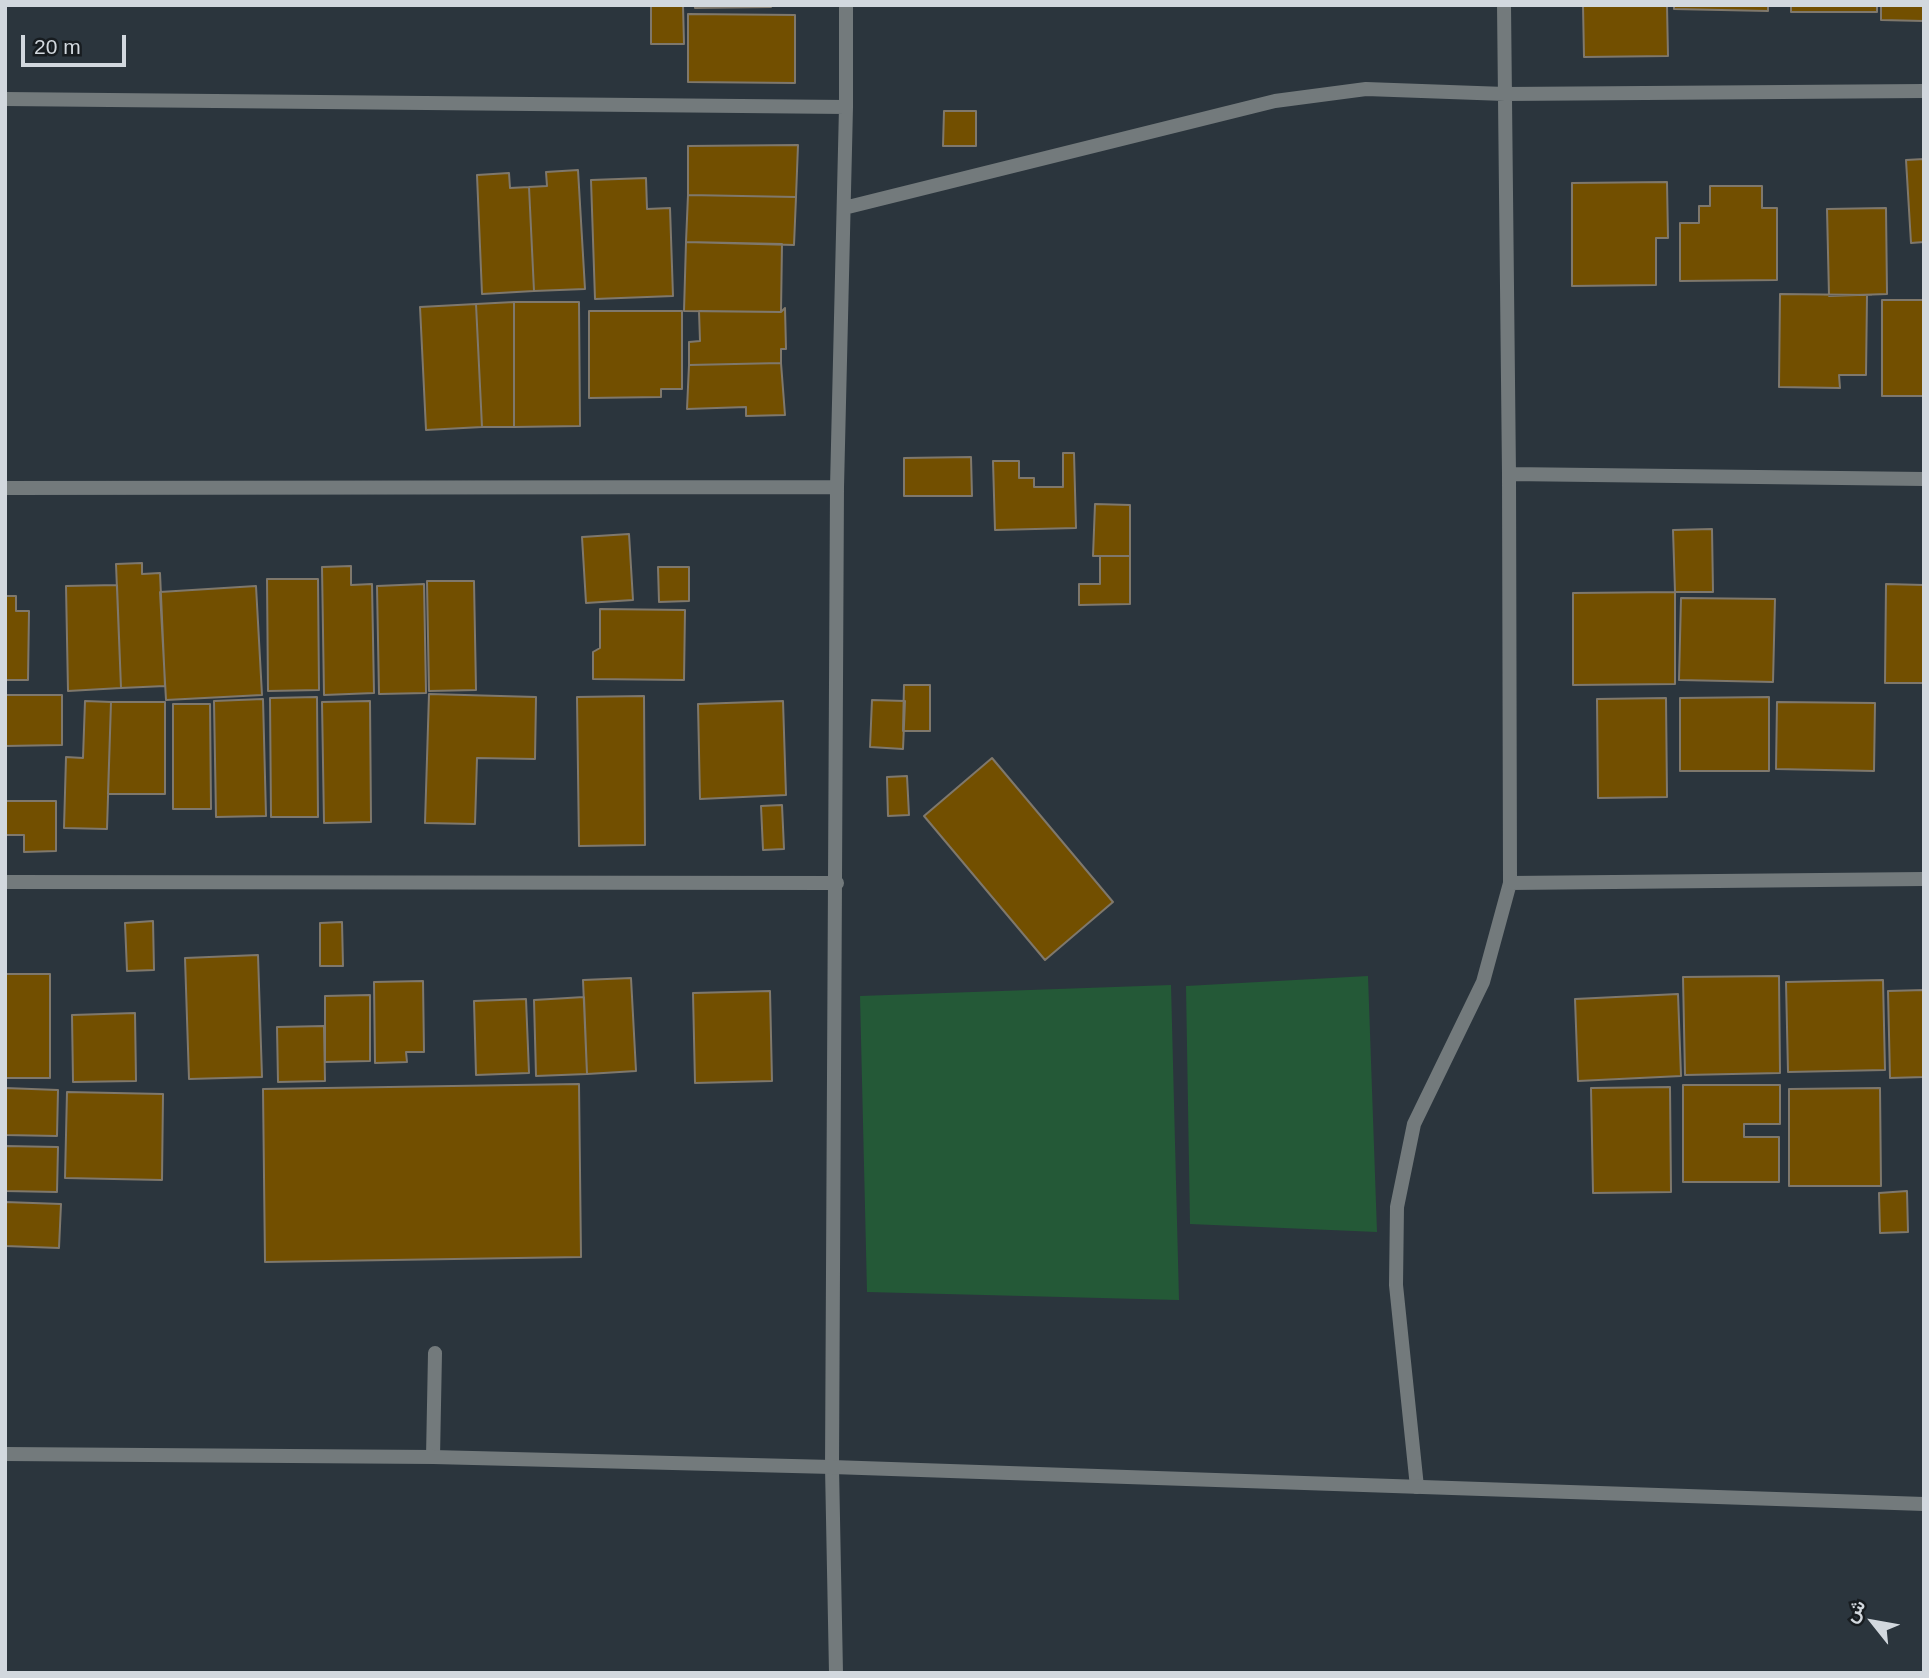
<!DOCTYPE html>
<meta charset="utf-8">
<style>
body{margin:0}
#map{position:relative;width:1929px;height:1678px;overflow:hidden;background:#2b353d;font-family:Arial,Vazirmatn,sans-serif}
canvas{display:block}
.frame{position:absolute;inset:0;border:7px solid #d2d8de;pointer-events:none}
.north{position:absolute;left:1838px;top:1587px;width:70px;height:70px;-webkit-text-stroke:5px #171c20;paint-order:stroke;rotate:301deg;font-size:19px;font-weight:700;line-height:28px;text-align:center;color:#d2d8de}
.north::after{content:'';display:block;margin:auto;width:24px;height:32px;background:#d2d8de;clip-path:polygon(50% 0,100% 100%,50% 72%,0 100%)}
.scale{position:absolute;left:21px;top:35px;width:105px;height:32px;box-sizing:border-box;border:4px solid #d2d8de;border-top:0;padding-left:9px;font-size:21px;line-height:24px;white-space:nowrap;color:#d2d8de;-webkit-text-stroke:5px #171c20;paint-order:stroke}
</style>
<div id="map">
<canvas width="1929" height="1678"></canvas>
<div class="frame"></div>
<div class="north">ش</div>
<div class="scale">20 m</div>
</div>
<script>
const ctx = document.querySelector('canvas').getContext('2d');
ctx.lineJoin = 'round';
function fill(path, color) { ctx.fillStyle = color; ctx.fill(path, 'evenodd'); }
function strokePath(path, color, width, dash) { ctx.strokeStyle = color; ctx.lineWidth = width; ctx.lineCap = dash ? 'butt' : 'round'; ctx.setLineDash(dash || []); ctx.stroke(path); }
const green = new Path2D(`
 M1368,976L1377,1232L1190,1224L1186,986Z
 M1171,985L1179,1300L867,1292L860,996Z`);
const building = new Path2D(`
 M651,5H683L684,44H651Z
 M695,5H771V7L695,8Z
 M1583,5H1667L1668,56L1584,57Z
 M1674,5H1768V11L1674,9Z
 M1791,5H1877V12H1791Z
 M1881,5H1924V21L1881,20Z
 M688,14L795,15V83L688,82Z
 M944,111H976V146H943Z
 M798,145L796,197L688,195V146Z
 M1924,159V242L1911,243L1906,160Z
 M578,170L585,289L534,291L529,187L547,186L546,172Z
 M509,173L510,188L529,187L534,291L482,294L477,175Z
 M646,178L647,209L670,208L673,296L595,299L591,180Z
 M1667,182L1668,238H1656V285L1572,286V183Z
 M1710,186H1762V208H1777V280L1680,281V223H1699V206H1710Z
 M688,195L796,197L794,245L686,242Z
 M1886,208L1887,294L1829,296L1827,209Z
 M686,242L782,244L781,312L684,311Z
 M1780,294L1867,295L1866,375H1839L1840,388L1779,387Z
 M1882,300H1924V396H1882Z
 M514,302V427H482L476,304Z
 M514,302H579L580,426L514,427Z
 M476,304L482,427L426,430L420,307Z
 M785,308L786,349H781V363L689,365V342L700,341L699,311L781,312Z
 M589,311H682V389H661V397L589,398Z
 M781,363L785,415L746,416V407L687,409L689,365Z
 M1063,453H1074L1076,528L995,530L993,461H1019V478H1034V487H1063Z
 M971,457L972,496H904V458Z
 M1095,504L1130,505V556H1093Z
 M1712,529L1713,592H1675L1673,530Z
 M629,534L633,600L586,603L582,537Z
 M1100,556H1130V604L1079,605V584H1100Z
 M142,563V574L160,573L165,686L121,688L116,564Z
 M351,566V585L372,584L374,693L324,695L322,567Z
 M658,567H689V601L659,602Z
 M267,579H318L319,690L268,691Z
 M427,581H474L476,690L429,691Z
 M424,584L426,693L379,694L377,586Z
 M1886,584L1924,585V683H1885Z
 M117,585L121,688L68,691L66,586Z
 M256,586L262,695L166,700L160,592Z
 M1675,592V684L1573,685V593Z
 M5,596H16V611H29L28,680H5Z
 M1681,598L1775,599L1773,682L1679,680Z
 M600,609L685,610L684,680L593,679V652L600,648Z
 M904,685H930V731H903Z
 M429,694L536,697L535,759L477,758L475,824L425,823Z
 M5,695H62V745L5,746Z
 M644,696L645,845L579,846L577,697Z
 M317,697L318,817H271L270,698Z
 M1769,697V771H1680V698Z
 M1666,698L1667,797L1598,798L1597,699Z
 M263,699L266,816L216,817L214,701Z
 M872,700L905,701L903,749L870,747Z
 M85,701L111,702L107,829L64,828L66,757L83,758Z
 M370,701L371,822L324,823L322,702Z
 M783,701L786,795L700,799L698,704Z
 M111,702H165V794H108Z
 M1777,702L1875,703L1874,771L1776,769Z
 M173,704H210L211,809H173Z
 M992,758L1113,902L1045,960L924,816Z
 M907,776L909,815L888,816L887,777Z
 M6,801H56V851L24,852V835H6Z
 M782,805L784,849L763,850L761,806Z
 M153,921L154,970L127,971L125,923Z
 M342,922L343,966H320V923Z
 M258,955L262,1077L189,1079L185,958Z
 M5,974H50V1078H5Z
 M1779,976L1780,1073L1685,1075L1683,977Z
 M631,978L636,1071L587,1074L583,980Z
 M1883,980L1885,1070L1788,1072L1786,982Z
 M423,981L424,1052H406L407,1062L375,1063L374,982Z
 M1924,990V1077L1890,1078L1888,991Z
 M770,991L772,1081L695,1083L693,993Z
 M1678,994L1681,1076L1578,1081L1575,999Z
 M370,995V1061L325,1062V996Z
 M584,997L587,1074L536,1076L534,1000Z
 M526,999L529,1073L476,1075L474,1001Z
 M135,1013L136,1081L73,1082L72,1015Z
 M324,1026L325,1081L278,1082L277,1027Z
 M579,1084L581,1257L265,1262L263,1089Z
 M1683,1085H1780V1124H1744V1137H1779V1182H1683Z
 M1670,1087L1671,1192L1593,1193L1591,1088Z
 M5,1088L58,1090L57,1136L5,1135Z
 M1880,1088L1881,1186H1789V1089Z
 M67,1092L163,1094L162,1180L65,1178Z
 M5,1146L58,1147L57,1192L5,1191Z
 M1907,1191L1908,1232L1880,1233L1879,1193Z
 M5,1202L61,1204L59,1248L5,1246Z`);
const service = new Path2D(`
 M433,1457L435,1353`);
const minor = new Path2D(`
 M5,99L846,107
 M844,208L1275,101L1366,89L1505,94L1924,91
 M1509,474L1924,479
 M837,487L846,107V5
 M5,488L837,487L832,1467L836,1673
 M5,882L837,883
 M1510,883L1924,879
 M1417,1487L1396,1285L1397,1207L1414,1124L1483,982L1510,883L1509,474L1504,5`);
const tertiary = new Path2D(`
 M5,1454L433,1457L832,1467L1924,1504`);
fill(green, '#245937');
fill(building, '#724f00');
strokePath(building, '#7f786c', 2);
strokePath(service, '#737a7c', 14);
strokePath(minor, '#737a7c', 14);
strokePath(tertiary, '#737a7c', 14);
</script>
